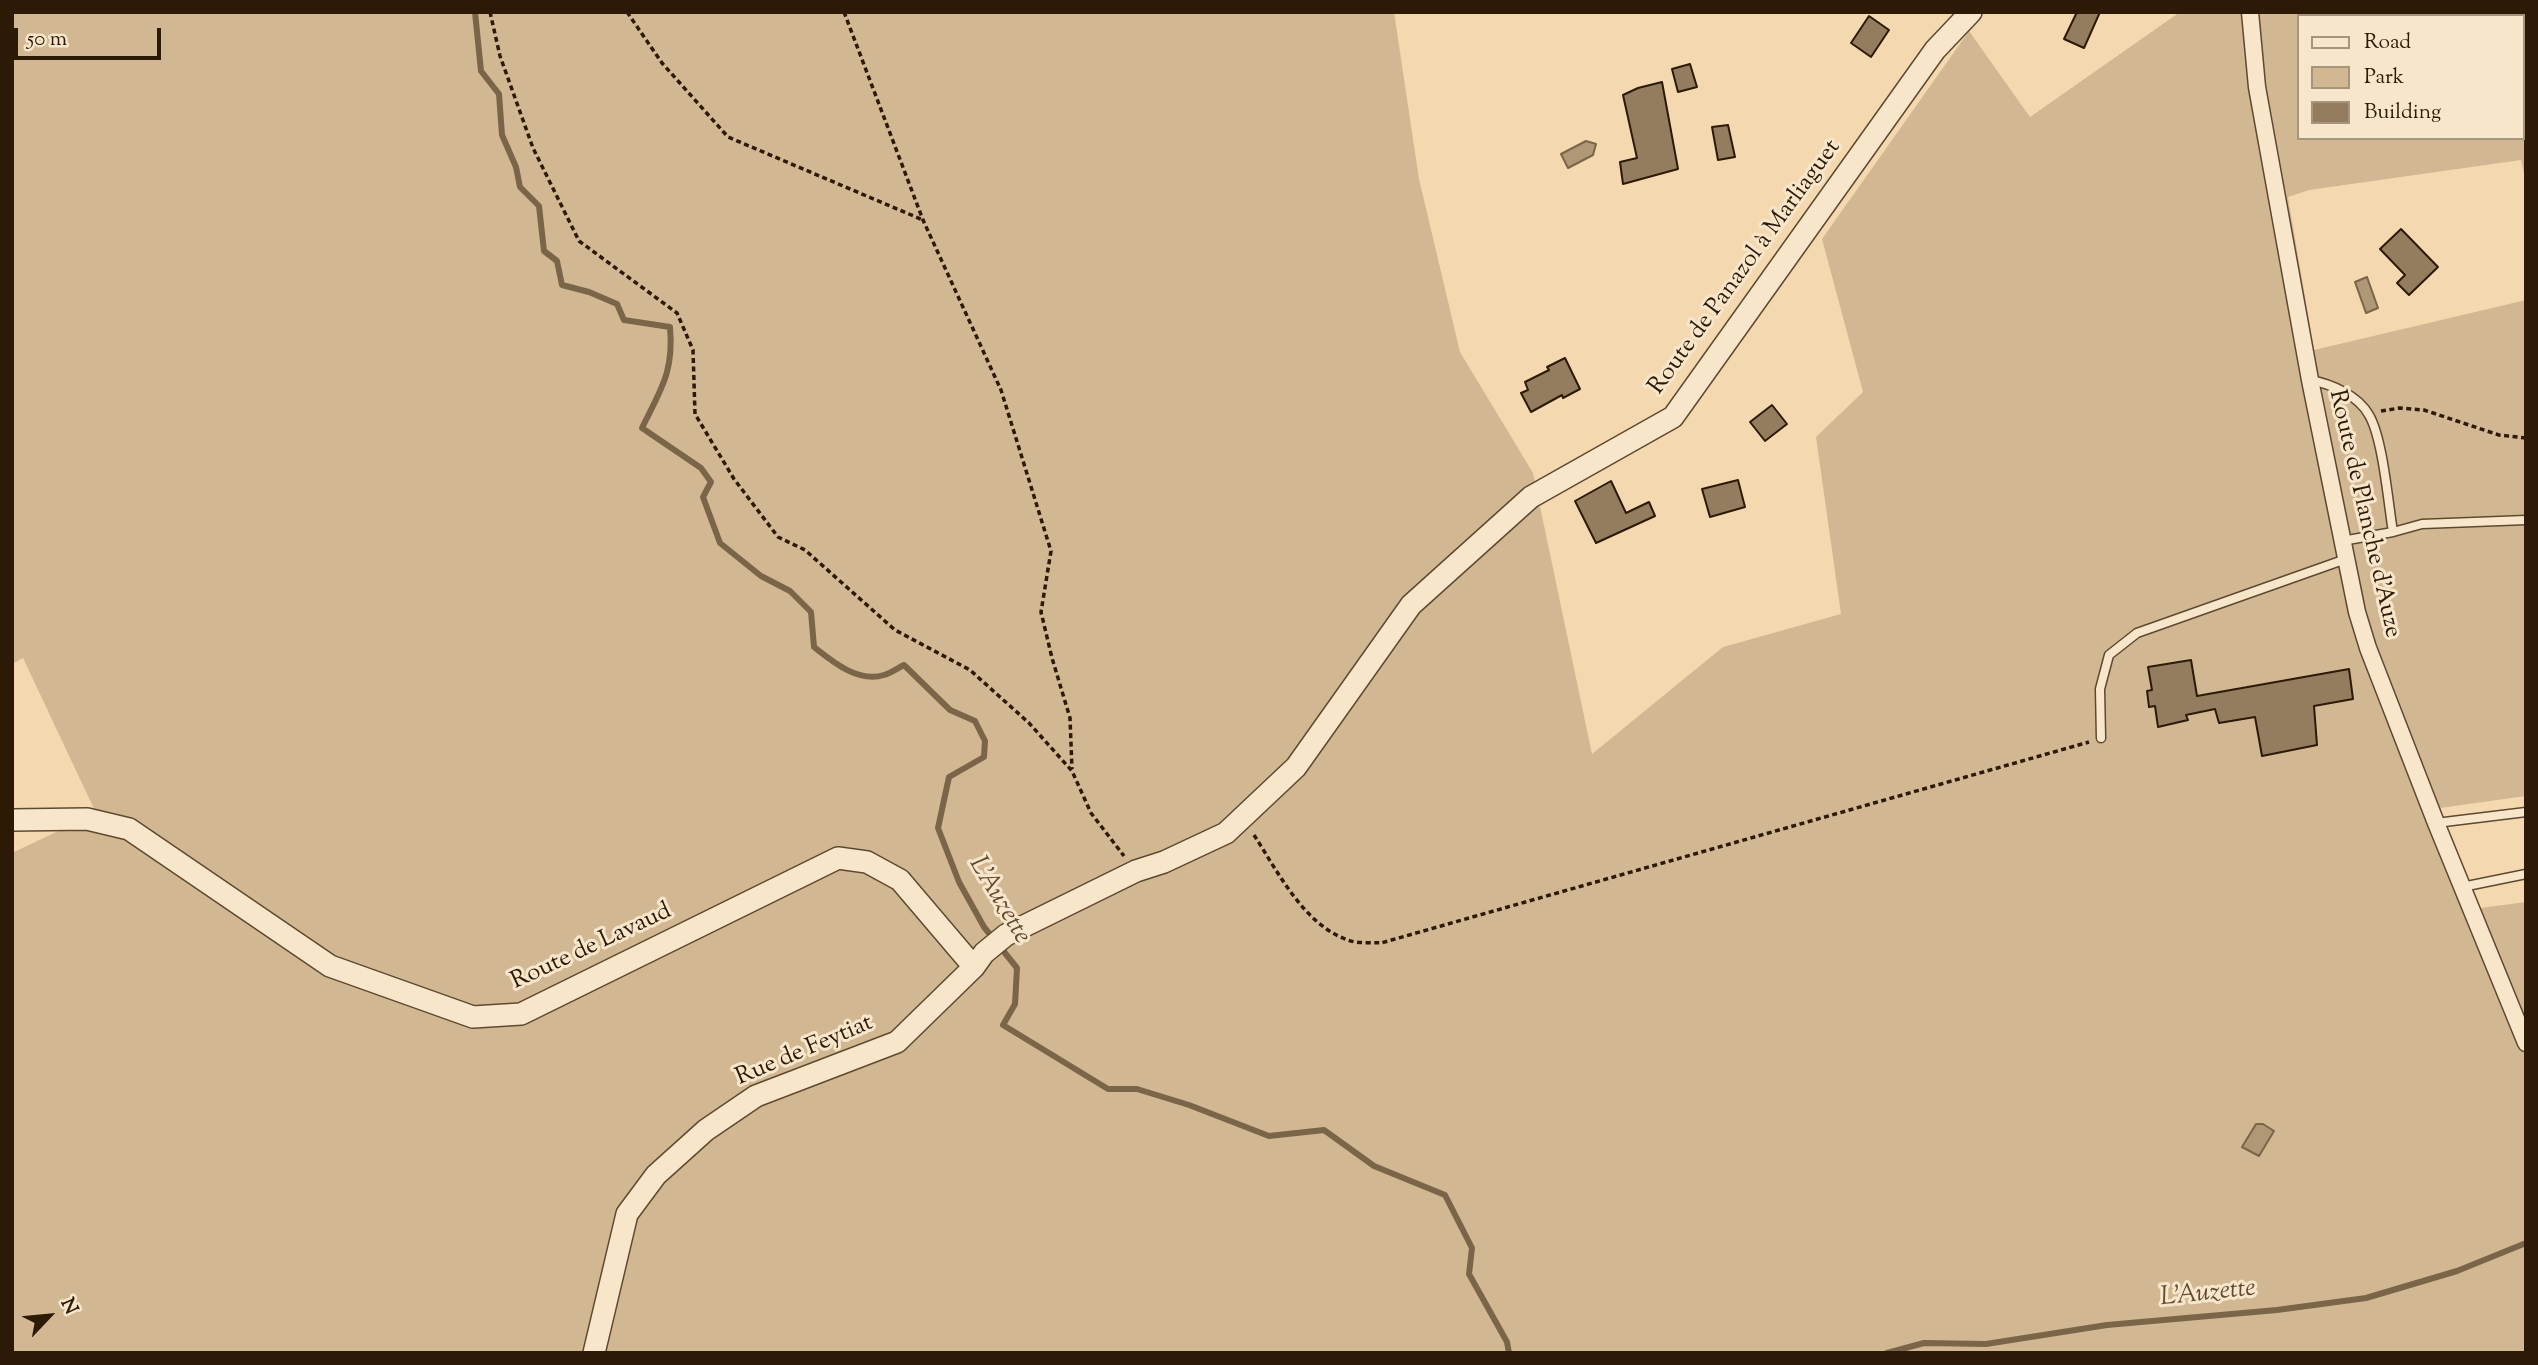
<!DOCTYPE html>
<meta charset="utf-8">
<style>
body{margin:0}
#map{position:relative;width:2538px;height:1365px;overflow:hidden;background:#f4d8af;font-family:"Sorts Mill Goudy",serif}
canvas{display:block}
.frame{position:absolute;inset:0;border:14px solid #2c1906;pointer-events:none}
.legend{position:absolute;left:2297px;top:14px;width:228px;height:126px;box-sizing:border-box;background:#f8e6cb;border:2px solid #a6947c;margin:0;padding:9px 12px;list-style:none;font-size:21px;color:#2c1906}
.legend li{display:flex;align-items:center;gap:14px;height:35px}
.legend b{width:35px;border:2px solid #a6947c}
.north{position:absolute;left:14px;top:1281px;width:70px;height:70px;-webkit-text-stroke:5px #f8e6cb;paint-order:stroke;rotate:64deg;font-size:19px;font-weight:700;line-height:28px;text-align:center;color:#2c1906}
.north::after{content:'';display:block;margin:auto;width:24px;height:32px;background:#2c1906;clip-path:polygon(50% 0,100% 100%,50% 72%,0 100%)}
.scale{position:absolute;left:14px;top:28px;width:147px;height:32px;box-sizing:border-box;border:4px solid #2c1906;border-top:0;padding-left:9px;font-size:21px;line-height:24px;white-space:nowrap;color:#2c1906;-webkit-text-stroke:5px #f8e6cb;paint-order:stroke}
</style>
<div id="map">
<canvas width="2538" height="1365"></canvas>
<div class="frame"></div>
<ul class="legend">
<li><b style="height:9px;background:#f8e6cb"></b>Road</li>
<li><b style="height:19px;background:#d2b892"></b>Park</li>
<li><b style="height:19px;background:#947c5e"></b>Building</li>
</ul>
<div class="north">N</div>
<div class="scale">50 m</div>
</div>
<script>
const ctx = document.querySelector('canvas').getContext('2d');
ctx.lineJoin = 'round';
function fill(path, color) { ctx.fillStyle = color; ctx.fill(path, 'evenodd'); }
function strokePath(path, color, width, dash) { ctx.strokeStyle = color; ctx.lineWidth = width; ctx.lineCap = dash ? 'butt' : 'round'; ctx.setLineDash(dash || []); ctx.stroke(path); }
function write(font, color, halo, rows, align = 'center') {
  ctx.font = font + ' "Sorts Mill Goudy",serif'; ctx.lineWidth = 6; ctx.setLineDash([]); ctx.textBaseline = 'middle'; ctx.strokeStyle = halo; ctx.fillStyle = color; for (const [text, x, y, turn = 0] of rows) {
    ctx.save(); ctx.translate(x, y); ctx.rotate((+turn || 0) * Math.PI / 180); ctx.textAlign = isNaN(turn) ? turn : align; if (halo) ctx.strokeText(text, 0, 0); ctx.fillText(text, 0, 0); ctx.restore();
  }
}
const green = new Path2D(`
 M12,12H1394L1419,179L1460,352L1533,473L1592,754L1723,647L1841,614L1816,437L1863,392L1822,239L1969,31L2030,117L2180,12H2526V182L2521,160L2309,190L2288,197L2314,350L2526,300V796L2440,808L2480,908L2526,902V1353H12V853L96,813L23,658L12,664ZM2298,16H2522V138H2298Z`);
const water = new Path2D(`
 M1586,141L1596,144L1593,155L1568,168L1561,154Z
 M2367,277L2378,308L2366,313L2355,282Z
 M2256,1124H2263L2274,1131L2259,1156L2242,1147Z`);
const stream = new Path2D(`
 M475,12L481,71L499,94L502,135L516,167L520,187L539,206L544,251L557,261L562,285L589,292L617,304L624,320L670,327C674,372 661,389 642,428L701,468L711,482L703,497L720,543L761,576L790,591L811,612L814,647C833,662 858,683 884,675C891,673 898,668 904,665L950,710L975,721L985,741L984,757L949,777L938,828L959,882L984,927L1017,968L1015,1004L1003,1025L1108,1089H1137L1189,1105L1269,1136L1324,1130L1374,1166L1445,1195L1472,1248L1469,1274L1507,1342L1509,1353
 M1887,1353L1924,1343L1986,1344L2107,1325L2277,1310L2366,1298L2457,1271L2526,1243`);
const building = new Path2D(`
 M2077,12H2100L2084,48L2064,39Z
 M1869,16L1889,30L1871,57L1851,43Z
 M1690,64L1697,87L1678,92L1672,69Z
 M1662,82L1678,169L1623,184L1620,162L1637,158L1623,95L1638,88Z
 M1728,125L1735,157L1718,160L1712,127Z
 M2401,229L2438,267L2409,295L2397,283L2405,275L2380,249Z
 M1565,358L1580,389L1563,398L1562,395L1531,412L1521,393L1528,390L1525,382L1549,370L1547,367Z
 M1772,405L1787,424L1765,441L1750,422Z
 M1738,480L1745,507L1710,517L1702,489Z
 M1611,481L1626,513L1649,502L1655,516L1596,543L1575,501Z
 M2191,660L2197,696L2349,669L2353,699L2314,706L2317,745L2262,756L2255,717L2219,723L2215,709L2186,715L2188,720L2158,727L2155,706L2149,707L2147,691L2152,690L2148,667Z`);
const path = new Path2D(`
 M490,12L500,56L533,148L579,241L677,313L693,350L695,414L734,479L778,537L805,550L895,630L970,670L1029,723L1072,771L1091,813L1124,856
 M627,12L662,63L728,137L923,220
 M844,12L923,220L1001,390L1051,551L1041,612L1052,658L1070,718L1072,769
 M2381,411L2400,408L2424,410L2499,435L2526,438
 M1254,835C1278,872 1304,925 1348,940C1358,944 1371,942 1381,943L2089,742`);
const service = new Path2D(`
 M2310,380C2331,384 2358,395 2369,415C2383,439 2388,502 2393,532L2342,541
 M2393,532L2422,524L2526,520
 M2101,738L2100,689L2109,655L2137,633L2346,559
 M2436,823L2526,812
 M2462,887L2526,874`);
const minor = new Path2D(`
 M2250,12L2257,87L2310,380L2357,612L2368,648L2436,823L2526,1043`);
const tertiary = new Path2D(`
 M12,820L87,819L129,829L330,966L473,1017L521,1014L838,858L867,862L900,880L974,967
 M594,1353L627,1214L656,1175L706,1130L756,1096L897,1042L974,967L984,953L1006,935L1136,871L1164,862L1226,833L1296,767L1411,605L1531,497L1673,417L1935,50L1971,12`);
const streetNames = [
 ["Route de Panazol à Marliaguet",1746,268,-54],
 ["Route de Planche d'Auze",2363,514,77],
 ["Route de Lavaud",592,948,-25],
 ["Rue de Feytiat",805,1052,-23]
];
const waterNames = [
 ["L'Auzette",998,901,59],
 ["L'Auzette",2208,1295,-6]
];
fill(green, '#d2b892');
fill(water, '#b09776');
strokePath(water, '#7b6549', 2);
strokePath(stream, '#7b6549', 6);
fill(building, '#947c5e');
strokePath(building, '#2c1906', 2);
strokePath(service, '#5e4930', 11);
strokePath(minor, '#5e4930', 19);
strokePath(tertiary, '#5e4930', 24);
strokePath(path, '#2c1906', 3.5, [5, 3.5]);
strokePath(service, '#f8e6cb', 8);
strokePath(minor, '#f8e6cb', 16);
strokePath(tertiary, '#f8e6cb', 21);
write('24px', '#2c1906', '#f8e6cb', streetNames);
write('italic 26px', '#614b33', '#f8e6cb', waterNames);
</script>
